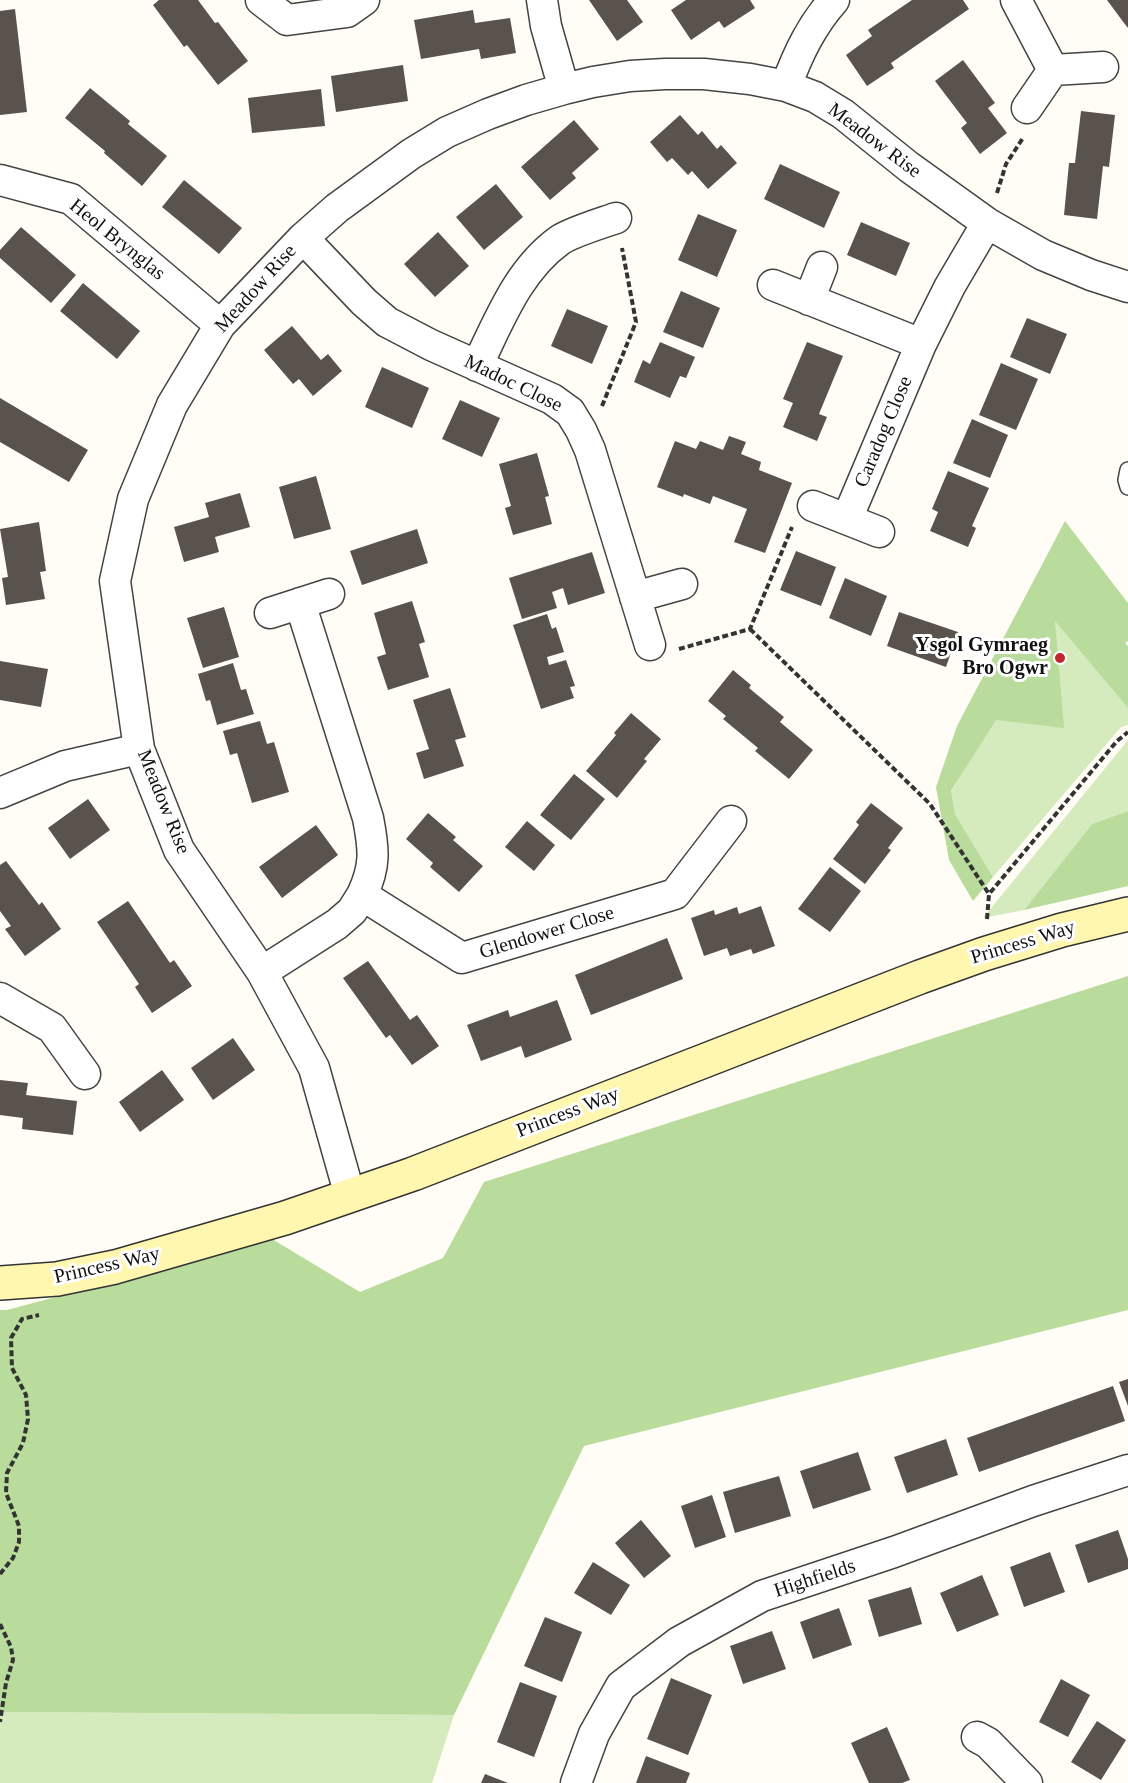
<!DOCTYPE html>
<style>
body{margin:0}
canvas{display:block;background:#fffdf5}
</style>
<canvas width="1128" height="1783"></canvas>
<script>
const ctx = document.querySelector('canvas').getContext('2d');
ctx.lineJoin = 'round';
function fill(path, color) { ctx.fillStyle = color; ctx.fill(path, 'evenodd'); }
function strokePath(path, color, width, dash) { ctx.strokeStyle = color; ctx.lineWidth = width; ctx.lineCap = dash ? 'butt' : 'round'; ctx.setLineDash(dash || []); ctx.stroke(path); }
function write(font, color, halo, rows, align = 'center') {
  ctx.font = font + ' "Times New Roman",serif'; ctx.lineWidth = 6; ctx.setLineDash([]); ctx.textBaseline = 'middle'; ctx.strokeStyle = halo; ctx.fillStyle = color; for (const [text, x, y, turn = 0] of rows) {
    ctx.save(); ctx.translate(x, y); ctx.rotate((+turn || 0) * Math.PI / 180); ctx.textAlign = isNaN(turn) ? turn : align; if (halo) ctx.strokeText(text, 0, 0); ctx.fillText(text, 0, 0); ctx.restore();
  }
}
const green = new Path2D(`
 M1055,620L1128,708V725L1121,727L993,877L955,814L951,792Z
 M1128,740V811L1092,824L1024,910L983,918Z
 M0,1712L454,1715L432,1783H0Z`);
const forest = new Path2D(`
 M1065,521L1128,603V641L1125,643L1128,646V708L1055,621L1064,728L996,720L951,791L955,814L993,877L973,901L949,860L936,787L957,726Z
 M1128,811V886L1024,910L1092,824Z
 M1128,976V1310L584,1446L454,1715L0,1712V1310H7L272,1239L360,1292L443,1258L484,1182Z`);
const building = new Path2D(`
 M159,0H198L215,23L218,22L248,61L218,85L187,45L184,47L153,5Z
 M589,0H627L643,22L617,41Z
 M686,0H750L755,8L724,28L719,21L691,40L671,10Z
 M912,0H963L969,9L891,63L894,68L867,86L846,55L872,36L868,30Z
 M1107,0H1128V28L1124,23Z
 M15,9L27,112L0,115V11Z
 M473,10L475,23L510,18L516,53L481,59L479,49L421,59L414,20Z
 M963,60L995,103L988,108L1007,133L980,154L961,128L967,123L935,81Z
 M403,65L408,101L336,112L331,76Z
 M90,88L130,121L128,124L167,156L142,186L104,153L105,151L65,118Z
 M321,89L325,126L252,133L248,98Z
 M1081,111L1115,115L1109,167L1103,166L1097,219L1064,215L1069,163H1075Z
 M680,115L698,135L702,131L717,149L721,145L737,163L708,189L692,171L688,175L672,158L667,162L650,142Z
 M574,120L599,149L572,173L576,178L550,200L521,167Z
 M780,164L840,192L824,228L764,199Z
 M184,180L242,228L219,254L162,207Z
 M496,184L523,217L484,250L456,217Z
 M698,214L737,230L717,277L678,260Z
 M861,222L910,243L896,276L847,255Z
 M21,227L76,275L51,303L0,258V250Z
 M438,232L469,266L435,297L404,264Z
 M83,283L140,331L117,359L60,311Z
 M681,291L720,308L703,348L663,332Z
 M567,309L608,326L592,364L551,346Z
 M1027,318L1067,334L1050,374L1010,357Z
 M292,326L321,360L328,354L342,371L313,396L299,379L293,384L264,350Z
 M660,342L695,357L686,378L680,376L670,398L634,382L643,360L650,364Z
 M807,342L843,356L819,414L827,417L817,441L783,427L793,403L783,399Z
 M1001,363L1038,379L1016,430L979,415Z
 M382,367L429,388L412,428L365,407Z
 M0,398L88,450L69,482L0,442Z
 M460,400L500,418L482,457L442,439Z
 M972,419L1008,435L990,478L953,463Z
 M729,436L746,442L741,454L761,462L759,470L792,483L765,553L734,542L747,509L713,496L710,504L684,494L683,497L657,487L675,441L696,449L700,441L723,450Z
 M537,453L549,496L545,497L552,524L513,535L505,508L511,506L499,464Z
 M948,471L989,488L972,526L976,528L968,547L930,531L938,512L932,509Z
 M316,476L331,529L294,539L279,487Z
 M240,493L250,527L215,537L219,552L184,562L174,527L209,517L205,503Z
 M39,522L46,571L40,572L45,599L6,605L2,578L8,577L0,529Z
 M417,529L428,563L362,585L350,551Z
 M796,551L836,567L821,606L780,590Z
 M592,552L605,593L568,605L563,588L552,592L557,608L522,619L509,578Z
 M845,578L887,596L871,636L829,618Z
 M412,601L425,642L419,644L429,677L388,690L377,657L386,654L374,613Z
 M224,607L239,657L203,668L187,618Z
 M899,612L958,632L946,667L887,646Z
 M547,614L552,629L556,627L564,652L547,657L549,665L566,660L575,686L570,687L574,698L541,709L513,625Z
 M0,661L48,669L41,707L0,700Z
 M233,663L241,690L246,689L254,714L217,725L210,700L206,701L198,674Z
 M733,670L751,685L749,688L784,717L780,722L813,750L789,779L755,751L758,748L723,719L726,716L708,701Z
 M450,688L466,737L455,740L464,766L424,779L416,753L429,749L413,700Z
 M631,713L661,739L644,759L647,761L617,798L586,771L616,735L614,733Z
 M260,721L267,744L274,742L289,792L252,803L237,753L230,755L223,731Z
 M574,774L605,799L571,840L540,815Z
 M88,799L110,830L70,859L48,828Z
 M871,803L903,828L888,848L891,850L865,884L833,859L859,825L856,822Z
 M428,813L456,837L453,840L483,866L459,892L430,867L433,863L406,839Z
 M527,821L555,845L534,871L505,847Z
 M316,825L338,855L282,898L259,867Z
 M6,861L39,905L42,902L61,929L25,956L5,929L11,926L0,911V865Z
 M830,867L861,891L830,932L798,909Z
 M128,901L170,963L174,960L192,986L152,1013L135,987L139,984L97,922Z
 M761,906L775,946L753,954L751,949L730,956L727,948L704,956L691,918L714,910L715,915L737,907L739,914Z
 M667,938L683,979L591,1015L575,975Z
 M368,961L410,1020L417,1015L439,1046L412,1065L390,1035L386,1038L343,978Z
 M557,1000L572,1040L525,1058L521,1046L481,1061L467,1025L508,1010L510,1017Z
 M233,1038L255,1070L213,1100L191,1068Z
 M162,1070L184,1100L140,1132L119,1102Z
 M0,1080L28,1083L26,1095L77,1101L73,1135L22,1129L23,1118L0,1115Z
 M1128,1379V1406L1119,1382Z
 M1113,1386L1125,1421L979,1472L967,1438Z
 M946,1439L958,1475L907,1493L894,1457Z
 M858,1452L871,1490L813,1509L800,1471Z
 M779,1476L791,1516L735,1533L723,1492Z
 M712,1495L726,1537L695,1548L681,1506Z
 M641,1520L671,1556L644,1578L615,1543Z
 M1118,1530L1128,1559V1569L1088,1583L1075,1545Z
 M1050,1552L1065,1592L1024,1607L1010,1567Z
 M593,1562L630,1585L611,1615L574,1593Z
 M982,1575L999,1615L957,1632L940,1593Z
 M911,1587L922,1624L879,1637L868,1600Z
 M839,1608L852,1645L813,1659L800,1622Z
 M545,1617L582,1632L562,1682L524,1666Z
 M772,1631L786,1669L743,1684L730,1646Z
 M671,1678L712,1695L688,1755L647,1739Z
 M1061,1679L1090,1695L1068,1737L1039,1722Z
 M520,1682L557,1696L534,1757L497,1742Z
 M1097,1721L1126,1740L1101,1780L1071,1762Z
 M887,1727L910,1780L902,1783H869L851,1743Z
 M646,1756L690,1773L686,1783H636Z
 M485,1774L508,1783H481Z`);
const path = new Path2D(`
 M997,193L1006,164L1023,138
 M602,406L636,322L622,248
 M750,629L930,804L989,894
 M679,649L750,629L792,527
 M987,919L989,894L1117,741L1128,732
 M0,1574L13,1558L19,1542V1526L6,1493L7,1473L23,1443L28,1419L26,1395L12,1368L11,1338L22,1319L39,1315
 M0,1624L11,1647L13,1660L6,1683L0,1722`);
const lane = new Path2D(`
 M1128,470L1126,480L1128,487`);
const street = new Path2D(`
 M261,0L287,20L347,12L364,0
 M542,0L546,26L564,89
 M1016,0L1053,70
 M786,86C798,54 811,26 834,0
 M1027,108L1053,70L1103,67
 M0,180L71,199L220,325
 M303,238L364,302L387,322L431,345L552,399L570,412L581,430L590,450L650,645
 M773,285L921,344
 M809,300L822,267
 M477,366C499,321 518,270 560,240C572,232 602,223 616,218
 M813,506L879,532
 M847,519L921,344L950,286L987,223
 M635,597L682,584
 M300,603L368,818C374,849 376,866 362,895
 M270,613L329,594
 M0,793L65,766L139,749
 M262,972L337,924L352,911L362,895L462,958L675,894L731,821
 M0,998L52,1028L85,1074
 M350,1196L314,1068L262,972L179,850L139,749L115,581L133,499L172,405L220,325L303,238L337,208L411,154L447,132L488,114L526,100L564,89L593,82L630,76L665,74H704L750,79L786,86L815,97L843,114L909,167L987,223L1043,255L1091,275L1128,287
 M977,1737L988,1743L1027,1783
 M576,1783L594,1734L621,1686L679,1642L762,1596L894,1552L1033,1501L1128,1470`);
const secondary = new Path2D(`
 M0,1283L57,1279L115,1267L285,1218L413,1174L920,977L984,954L1062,930L1128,914`);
const markers = [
 [1060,658,6,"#c4262e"]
];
const streetNames = [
 ["Meadow Rise",874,141,37],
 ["Heol Brynglas",117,240,39],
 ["Meadow Rise",256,289,-48],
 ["Madoc Close",513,384,26],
 ["Caradog Close",884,432,-67],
 ["Meadow Rise",163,802,68],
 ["Glendower Close",547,933,-17],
 ["Princess Way",1023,943,-17],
 ["Princess Way",568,1113,-21],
 ["Princess Way",107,1266,-13],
 ["Highfields",815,1579,-18]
];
const poiNames = [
 ["Ysgol Gymraeg",1048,646],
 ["Bro Ogwr",1048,669]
];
fill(green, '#d5ebbd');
fill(forest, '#b9dc9c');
fill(building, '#5a524d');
strokePath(lane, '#444', 18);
strokePath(street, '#444', 33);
strokePath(secondary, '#333', 36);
strokePath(path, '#333', 4, [6, 3]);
strokePath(lane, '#fff', 15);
strokePath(street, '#fff', 30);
strokePath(secondary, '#fff6b0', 33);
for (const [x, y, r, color] of markers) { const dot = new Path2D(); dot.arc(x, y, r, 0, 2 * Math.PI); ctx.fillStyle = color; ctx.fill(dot); strokePath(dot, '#fff', 2); }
write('20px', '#111', '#fff', streetNames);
write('bold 20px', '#111', '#fff', poiNames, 'right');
</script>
